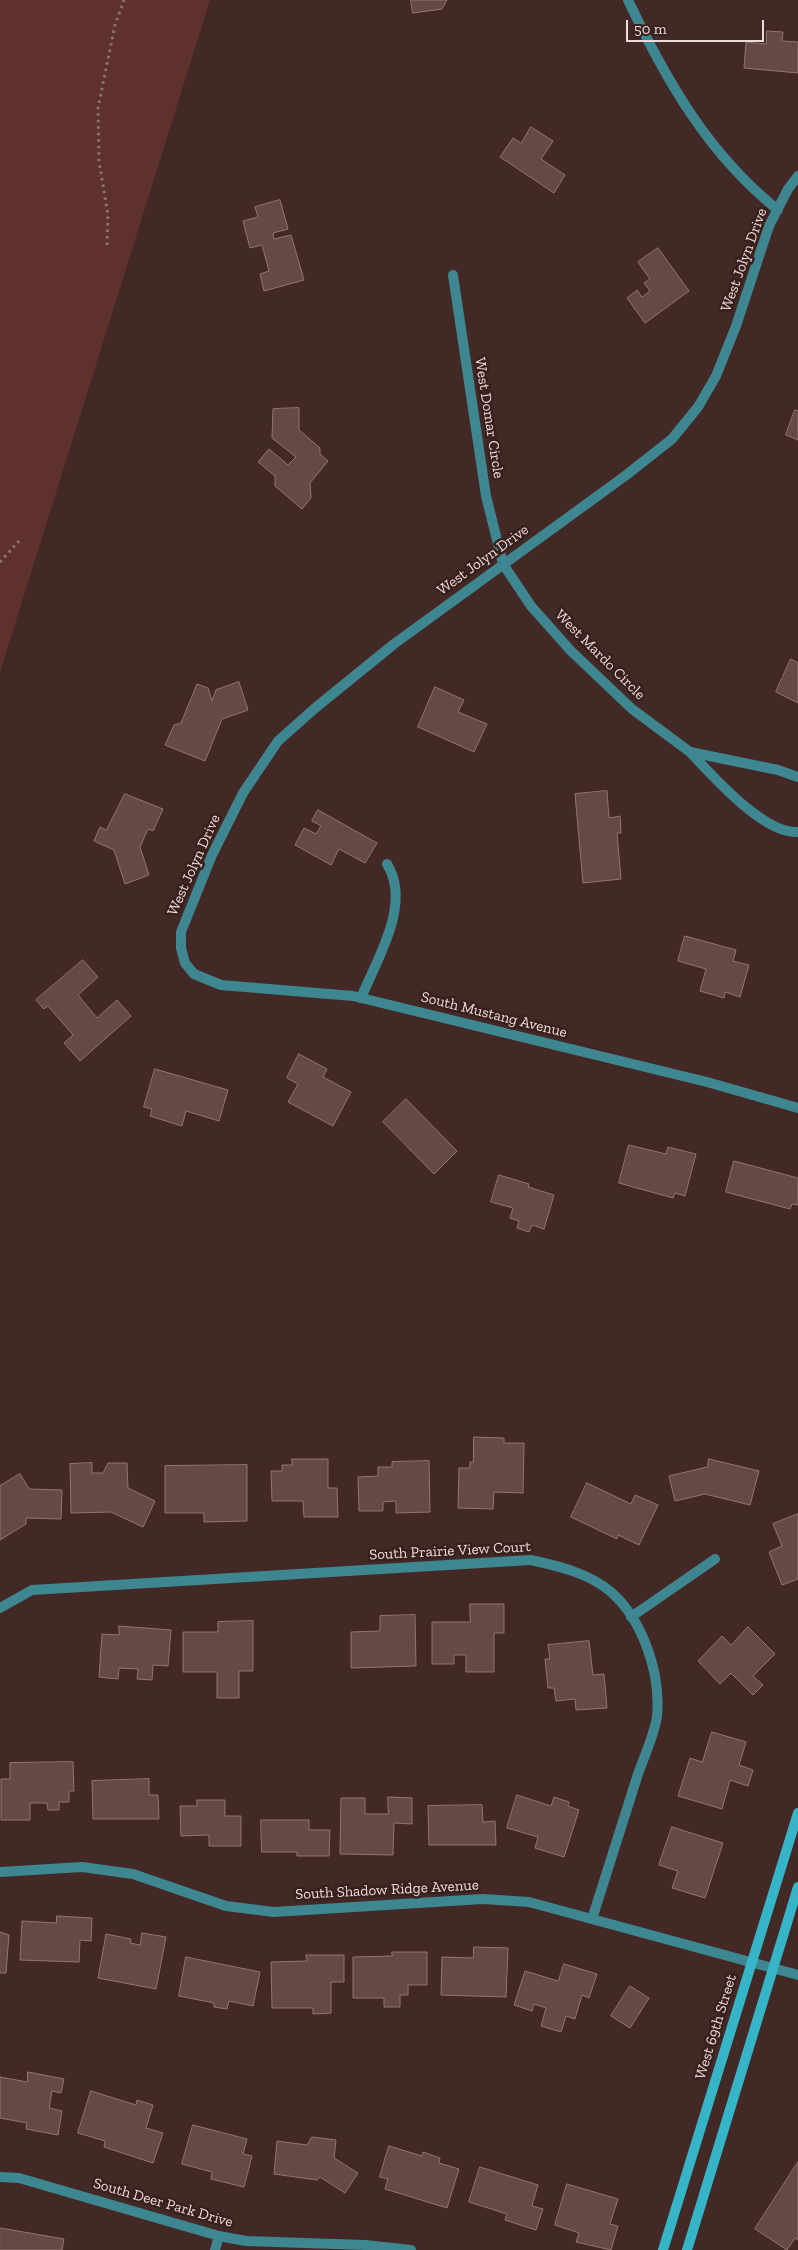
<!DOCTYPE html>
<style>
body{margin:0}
#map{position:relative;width:798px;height:2250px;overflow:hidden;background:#432926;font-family:"Zilla Slab",serif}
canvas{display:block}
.scale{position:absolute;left:626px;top:20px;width:138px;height:22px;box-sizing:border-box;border:2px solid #ecdbd9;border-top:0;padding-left:6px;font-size:15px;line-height:18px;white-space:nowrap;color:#ecdbd9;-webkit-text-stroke:4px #38201d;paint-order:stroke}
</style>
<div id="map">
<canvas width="798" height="2250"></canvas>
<div class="scale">50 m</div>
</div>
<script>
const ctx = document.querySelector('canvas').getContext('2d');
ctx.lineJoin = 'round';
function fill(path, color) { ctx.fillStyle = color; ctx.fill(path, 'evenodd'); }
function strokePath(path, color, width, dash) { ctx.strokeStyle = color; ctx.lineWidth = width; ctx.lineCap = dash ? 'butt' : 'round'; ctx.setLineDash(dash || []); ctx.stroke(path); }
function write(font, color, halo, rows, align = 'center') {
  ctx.font = font + ' "Zilla Slab",serif'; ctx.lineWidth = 5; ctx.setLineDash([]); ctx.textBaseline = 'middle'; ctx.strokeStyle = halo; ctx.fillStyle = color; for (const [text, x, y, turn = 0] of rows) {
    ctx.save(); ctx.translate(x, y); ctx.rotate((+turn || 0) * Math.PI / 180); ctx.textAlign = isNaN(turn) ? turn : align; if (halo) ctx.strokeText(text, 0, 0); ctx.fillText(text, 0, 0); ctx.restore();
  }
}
const green = new Path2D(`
 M0,0H210L0,672Z`);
const building = new Path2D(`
 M411,0H447L442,9L413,13Z
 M767,31L783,32L782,41L798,42V73L744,68L746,42L766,44Z
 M531,127L553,141L541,159L565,175L554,193L500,157L513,138L521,143Z
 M280,200L288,229L273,233L274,239L291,235L304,280L264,291L260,274L269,271L262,245L250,248L243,221L258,217L255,207Z
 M658,248L689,291L645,323L627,298L637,290L642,297L650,291L644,283L650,279L638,262Z
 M299,408V430L320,448V454L328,461L310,483L311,498L302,509L275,486V476L258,462L269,449L288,465L296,457L272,438L273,409Z
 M795,410L798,411V440L786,435Z
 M791,659L798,663V703L776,692Z
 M239,682L248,710L222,719L205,761L165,745L174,725L181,723L197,684L208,688L212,701L216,690Z
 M435,687L464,700L458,712L487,724L474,752L418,727Z
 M607,791L609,818L620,816L621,833H617L621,879L583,883L575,794Z
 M125,794L163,809L153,831L148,829L140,847L149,875L125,884L114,850L94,841L100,827L106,830Z
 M318,810L377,843L365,863L339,849L331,865L295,845L304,828L316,834L321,826L312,821Z
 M685,936L736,950L733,961L749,965L740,997L725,992L724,998L700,991L706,969L678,961Z
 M83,960L98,977L78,995L97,1018L117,1000L131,1016L80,1061L64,1043L73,1035L48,1006L44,1009L36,1000Z
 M299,1054L327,1069L323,1077L351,1092L333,1126L288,1102L298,1084L287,1078Z
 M155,1069L228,1090L219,1121L186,1111L182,1126L150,1116L152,1109L144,1107Z
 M406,1099L457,1151L434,1174L383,1122Z
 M629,1145L666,1154L668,1147L696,1154L685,1196L675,1193L673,1198L619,1183Z
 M734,1161L798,1178V1205L792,1204L790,1209L726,1192Z
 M499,1175L529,1184L528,1187L554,1195L544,1229L532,1225L529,1232L517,1228L519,1221L510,1218L513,1208L491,1202Z
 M474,1437L504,1438V1443H524L523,1493L494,1492L493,1509L458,1508L459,1468H470V1462H473Z
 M292,1459H328V1488H337L338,1517H304L303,1501H272L271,1471H282V1465H292Z
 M709,1459L759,1471L750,1505L705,1494L675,1501L669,1476L707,1467Z
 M429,1461L430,1512L396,1513V1501L383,1502V1511H359L358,1477L378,1476V1467H392V1462Z
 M92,1463V1473H103L108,1463H127L128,1488L155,1501L143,1527L111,1512L71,1513L70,1464Z
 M247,1465V1521L204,1522V1513H165V1466Z
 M20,1474L29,1489L62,1490L61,1519L26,1518V1524L0,1540V1486Z
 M587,1483L631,1504L635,1495L658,1505L639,1545L618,1535L617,1539L571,1517Z
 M798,1514V1579L782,1585L769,1552L782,1546L773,1524Z
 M470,1604H504V1633H494V1672H466V1655H454V1664H432V1622H470Z
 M415,1615L416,1666L351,1668V1632L380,1631V1616Z
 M253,1621V1671H239V1698H217V1672H183V1632H218V1622Z
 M119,1626L171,1630L168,1666L153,1665L152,1680L137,1679L138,1669L119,1668L118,1679L99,1677L102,1634L119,1635Z
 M748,1627L775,1654L753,1676L763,1685L753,1695L731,1673L720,1684L698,1661L722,1636L731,1645Z
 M589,1641L593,1675L604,1674L607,1708L576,1710L575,1699L556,1701L554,1688H548L545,1659H550L548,1645Z
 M712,1732L746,1742L739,1765L753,1770L748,1786L730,1780L722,1809L678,1796L690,1758L702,1762Z
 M73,1762L74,1791H69V1802H59V1810H48L47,1803H30V1820H1V1779H10V1763Z
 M149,1779V1795H158L159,1819H93L92,1781Z
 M517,1795L551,1806L554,1797L569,1802L568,1806L579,1810L564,1857L535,1848L538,1837L507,1828Z
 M388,1797L412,1798V1824L394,1823L393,1855L340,1854L341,1798H365V1814H388Z
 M197,1800H225V1816H241V1846H209V1835L181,1836L180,1806H197Z
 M482,1805L483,1822L495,1821L496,1845H429L428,1806Z
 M261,1820H309V1830H330L329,1856H297V1852H262Z
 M672,1827L723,1843L705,1898L672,1888L678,1871L659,1865Z
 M57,1916L92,1918L91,1941L80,1940L79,1962L20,1960L22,1921L56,1923Z
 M0,1932L9,1935L6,1973H0Z
 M142,1933L166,1937L156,1989L98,1978L106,1934L131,1939L130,1943L140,1945Z
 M474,1947L508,1948L506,1997L441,1995L442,1957L473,1958Z
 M392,1952H427V1985H408V1995H400V2007H384V1998H353V1957L392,1956Z
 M306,1955H344V1982H331V2013L313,2014V2008H272L271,1962L307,1961Z
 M186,1957L260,1972L253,2006L229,2001L227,2009L214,2007V2003L179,1996Z
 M564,1964L597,1974L589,1998L582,1995L575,2019L566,2016L561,2032L541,2026L546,2008L534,2004L532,2011L514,2005L525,1971L558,1981Z
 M630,1986L649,1998L630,2028L611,2016Z
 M28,2072L64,2079L61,2093L52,2091L49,2108L62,2111L58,2135L26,2129L27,2123L0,2118V2077L27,2082Z
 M91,2091L136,2105L137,2100L153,2105L146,2128L163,2133L153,2163L104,2147L105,2141L78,2133Z
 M193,2125L247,2139L243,2154L252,2156L244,2187L211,2179L212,2172L182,2164Z
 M312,2137L336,2140L334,2158L358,2173L345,2193L320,2177L317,2180L274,2174L277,2141L307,2145Z
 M389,2146L422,2156L423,2152L440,2158L439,2163L459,2169L447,2208L385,2189L388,2179L380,2177Z
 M798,2162V2240L795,2238L787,2250L755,2229Z
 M480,2167L538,2185L532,2206L543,2209L536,2230L505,2220L507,2214L469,2202Z
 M567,2184L618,2199L610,2224L618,2226L611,2250L576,2242L579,2233L555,2225Z
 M0,2228L64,2239L62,2250H0Z`);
const path = new Path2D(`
 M107,245L108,215L99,161L98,108L115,25L124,0
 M0,562L20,540`);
const lane = new Path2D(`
 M361,998C377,959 412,904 387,864`);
const street = new Path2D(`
 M628,0C666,80 708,154 778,210
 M798,176L788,189L769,226L736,326L716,376L698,407L672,439L625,476L394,644L314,709L278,741L243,793L212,855L181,932V948L185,963L194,974L221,985L353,996L707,1082L798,1108
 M453,275L486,496L503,564L531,606L571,651L632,709L690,752
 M798,777L778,770L690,752C712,775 764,835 798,832
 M0,1608L32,1590L531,1560C558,1566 589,1573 611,1592C643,1620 661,1674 657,1716C655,1733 644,1757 638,1774C623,1822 608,1870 592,1919
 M631,1617L715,1559
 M0,1872L82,1867L133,1874L226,1906L274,1912L483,1899L529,1902L798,1975
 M0,2177L19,2178L219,2236L246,2241L365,2245L411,2250
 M215,2250L219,2236`);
const secondary = new Path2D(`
 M663,2250L798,1813
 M687,2250L798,1887`);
const streetNames = [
 ["West Jolyn Drive",744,260,-70],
 ["West Domar Circle",489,418,81],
 ["West Jolyn Drive",483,560,-36],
 ["West Mardo Circle",600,655,45],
 ["West Jolyn Drive",194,865,-66],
 ["South Mustang Avenue",494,1015,14],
 ["South Prairie View Court",450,1551,-3],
 ["South Shadow Ridge Avenue",387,1890,-3],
 ["West 69th Street",716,2027,-73],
 ["South Deer Park Drive",163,2203,16]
];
fill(green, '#5e312c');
fill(building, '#654946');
strokePath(building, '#937571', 1);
strokePath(path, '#8a7471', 3, [2.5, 4]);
strokePath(lane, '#3e8690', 10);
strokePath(street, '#3e8690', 10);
strokePath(secondary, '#35b5c7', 10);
write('15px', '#ecdbd9', '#38201d', streetNames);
</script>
